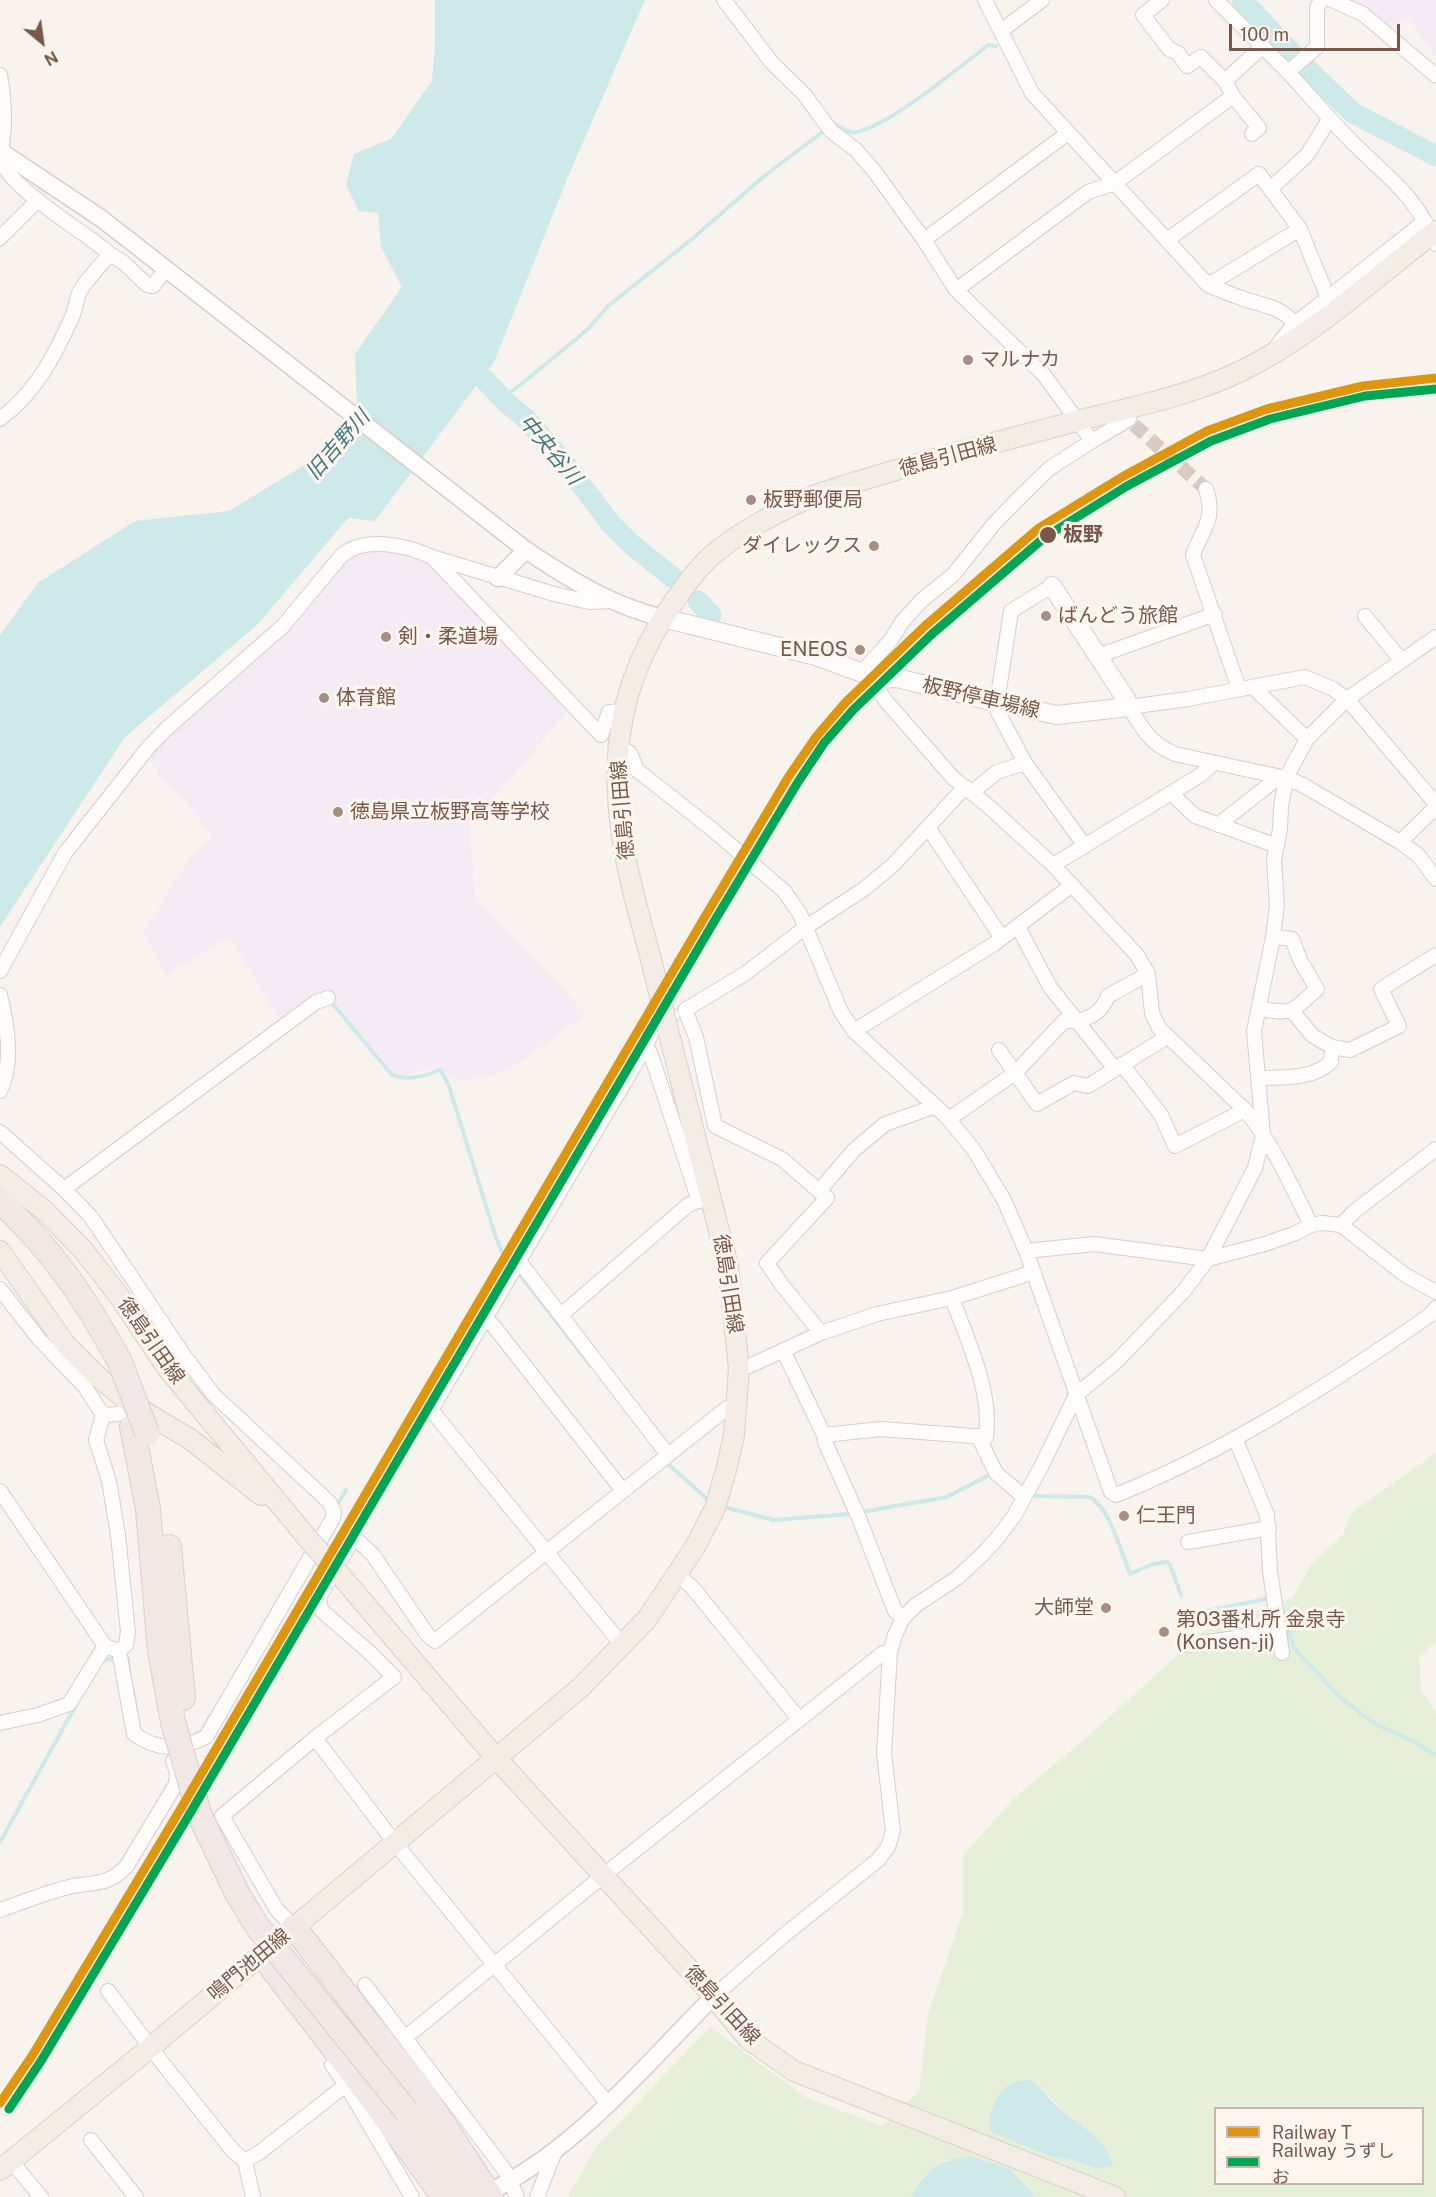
<!DOCTYPE html>
<meta charset="utf-8">
<style>
body{margin:0}
#map{position:relative;width:1436px;height:2197px;overflow:hidden;background:#f8f3ed;font-family:"Public Sans","Noto Sans JP",sans-serif}
canvas{display:block}
.legend{position:absolute;left:1214px;top:2107px;width:210px;height:78px;box-sizing:border-box;background:#fff7ef;border:2px solid #c9b7ad;margin:0;padding:8px 10px;list-style:none;font-size:18px;color:#79574a}
.legend li{display:flex;align-items:center;gap:12px;height:30px}
.legend b{width:30px;border:2px solid #c9b7ad}
.north{position:absolute;left:12px;top:12px;width:60px;height:60px;-webkit-text-stroke:4px #fff7ef;paint-order:stroke;rotate:151deg;font-size:16px;font-weight:700;line-height:24px;text-align:center;color:#79574a}
.north::after{content:'';display:block;margin:auto;width:21px;height:27px;background:#79574a;clip-path:polygon(50% 0,100% 100%,50% 72%,0 100%)}
.scale{position:absolute;left:1229px;top:24px;width:171px;height:27px;box-sizing:border-box;border:3px solid #79574a;border-top:0;padding-left:8px;font-size:18px;line-height:21px;white-space:nowrap;color:#79574a;-webkit-text-stroke:4px #fff7ef;paint-order:stroke}
</style>
<div id="map">
<canvas width="1436" height="2197"></canvas>
<ul class="legend">
<li><b style="height:8px;background:#de960f"></b>Railway T</li>
<li><b style="height:8px;background:#00a651"></b>Railway うずしお</li>
</ul>
<div class="north">N</div>
<div class="scale">100 m</div>
</div>
<script>
const ctx = document.querySelector('canvas').getContext('2d');
ctx.lineJoin = 'round';
function fill(path, color) { ctx.fillStyle = color; ctx.fill(path, 'evenodd'); }
function strokePath(path, color, width, dash) { ctx.strokeStyle = color; ctx.lineWidth = width; ctx.lineCap = dash ? 'butt' : 'round'; ctx.setLineDash(dash || []); ctx.stroke(path); }
function write(font, color, halo, rows, align = 'center') {
  ctx.font = font + ' "Public Sans","Noto Sans JP",sans-serif'; ctx.lineWidth = 6; ctx.setLineDash([]); ctx.textBaseline = 'middle'; ctx.strokeStyle = halo; ctx.fillStyle = color; for (const [text, x, y, turn = 0] of rows) {
    ctx.save(); ctx.translate(x, y); ctx.rotate((+turn || 0) * Math.PI / 180); ctx.textAlign = isNaN(turn) ? turn : align; if (halo) ctx.strokeText(text, 0, 0); ctx.fillText(text, 0, 0); ctx.restore();
  }
}
const education = new Path2D(`
 M1346,0H1436V57L1407,17L1387,30Z
 M358,551L401,552L420,556L570,708L470,827L474,894L481,904L586,1014L510,1069L468,1081L446,1076L441,1066L399,1076L393,1072L326,992L318,995L280,1020L229,936L167,975L143,934L188,860L210,839L212,836L182,797L163,781L149,758L151,750L344,558Z`);
const green = new Path2D(`
 M1436,1453V1641L1419,1657L1421,1689L1436,1714V2197H1036L948,2159L924,2176L911,2197H567L598,2145L710,2027L807,2098L882,2126L919,2091L928,2014L963,1911V1856L1013,1799L1092,1733L1204,1631L1293,1597L1311,1565L1344,1533L1351,1513ZM1039,2085C1060,2111 1087,2128 1109,2154L1099,2169L1068,2159L1051,2157ZM1216,2108H1422V2184H1216Z`);
const water = new Path2D(`
 M435,0H645L567,179L494,362L375,521L348,518L257,625L125,737L0,927V635L38,583L135,521L229,511L329,450L357,401L355,354L402,287L381,247L378,213L359,211L346,185L354,154L391,139L432,81L435,43Z
 M1029,2080C1042,2086 1046,2096 1056,2105C1076,2124 1105,2137 1113,2165L1099,2169L1068,2159L1051,2157L990,2131C988,2116 996,2092 1010,2084C1015,2081 1024,2081 1029,2080Z
 M971,2156L1009,2169L1036,2197H911C928,2168 937,2161 971,2156Z`);
const stream = new Path2D(`
 M831,126L835,124C839,126 846,131 851,132C877,136 965,63 988,45L996,46
 M502,397L519,386L587,330L608,306L692,239L763,177L825,130
 M332,1003L392,1075C405,1080 429,1077 440,1069L449,1086L495,1235L501,1250L512,1264
 M516,1270L591,1366
 M667,1463L706,1498
 M1035,1496L1089,1497C1109,1505 1122,1554 1130,1574L1153,1564L1167,1562L1170,1565L1181,1595
 M335,1508L346,1490
 M728,1508L774,1520L850,1514
 M861,1512L947,1497L991,1474
 M1282,1609L1293,1647L1341,1698L1375,1724L1415,1742L1436,1756
 M1196,1613L1271,1598
 M102,1660L128,1658L129,1669
 M133,1691L139,1728
 M196,1734L201,1732L211,1715
 M0,1842L76,1705`);
const river = new Path2D(`
 M1242,0L1299,61L1353,113L1436,156
 M462,356L508,404L526,419L567,466L610,523L631,544L672,577
 M698,601L711,615`);
const minorTunnel = new Path2D(`
 M1134,425L1206,489`);
const minor = new Path2D(`
 M724,0L772,63L804,94L831,131L856,150L875,172L924,240L956,290L1044,375L1092,441L1129,419
 M985,0L1032,93L1208,285C1220,290 1232,295 1244,299C1262,305 1283,307 1294,324L1277,346
 M1162,0L1143,15L1169,49L1178,53L1187,66L1201,57L1225,81
 M1216,0L1288,72
 M1322,0L1317,7V47L1288,72C1310,96 1331,121 1354,144C1389,178 1416,196 1436,244
 M1332,0L1363,14L1436,76
 M1001,31L1042,0
 M0,75C3,90 4,106 4,121C4,135 0,149 3,162C7,186 89,235 110,254C100,266 88,278 80,291C76,299 76,308 72,317C54,357 36,392 0,419
 M1233,96L1259,128L1252,134
 M1270,189L1307,155L1330,118
 M0,238L38,200
 M924,240L1068,133
 M1167,240L1259,174L1300,229L1328,298L1294,324
 M110,254L124,263L147,285L153,286L166,269
 M1208,285L1300,229
 M956,290L1088,192L1115,183L1233,96L1225,81L1263,46
 M1328,298L1425,221
 M1206,489C1216,520 1203,527 1193,555L1239,689
 M433,558L601,735L609,712L624,711
 M1052,586L1011,611L997,703L998,712L1025,763L1085,846
 M1365,616L1401,660
 M1098,656L1215,614
 M862,672L891,640L902,622L922,600L953,575L993,525L1018,499L1050,468L1092,441
 M879,679V691L886,701L953,778L986,804L1053,865L1137,955L1148,974L1152,1013L1159,1028L1245,1110C1273,1144 1291,1185 1311,1225
 M1253,687L1307,739
 M618,746L630,753L637,770L713,830L784,891L800,914L841,1012L854,1031L946,1116L974,1150L1004,1200L1026,1251L1111,1492L1116,1495C1228,1450 1331,1384 1430,1315L1436,1308
 M972,792L997,772L1025,763
 M1171,793L1195,816L1277,846
 M1436,804L1347,699L1333,689L1305,677L1188,699L1129,707C1144,730 1148,742 1175,754L1286,778L1301,784L1400,842L1418,855L1436,879
 M1218,825L1279,777
 M929,829L1002,938
 M1400,842L1436,807
 M1053,865L1199,776L1210,767L1212,762
 M1018,927L1050,987L1115,1069
 M0,971L65,853L147,749L166,729L283,626L342,555C366,536 406,545 432,557L554,594L589,602L612,601
 M0,995C7,1024 14,1063 0,1091
 M1259,1009C1296,1014 1290,1013 1317,989L1300,960L1292,939L1273,937
 M1292,1011L1313,1036L1332,1047
 M854,1031L994,944L1072,885
 M646,1046L651,1055L699,1201
 M999,1050L1037,1104L1074,1083L1088,1086L1167,1037
 M1122,1064L1161,1115L1175,1146L1245,1110
 M1259,1078C1284,1077 1311,1080 1331,1062L1332,1047L1350,1050L1399,1026L1381,989L1436,955
 M949,1119L1015,1073L1064,1021C1085,1022 1100,1016 1108,996L1148,974
 M0,1132L64,1189L91,1217L183,1354L213,1394L329,1502L334,1512L333,1518L206,1737C178,1750 160,1752 134,1734L119,1651L126,1645L128,1632L118,1535L109,1481L96,1440L103,1415L85,1387L39,1339L0,1289
 M64,1189L316,1002L328,998
 M819,1191L854,1150L885,1124L936,1106
 M1341,1225L1356,1210L1436,1149
 M1026,1251L1094,1244L1208,1259L1265,1244L1296,1233L1311,1225L1322,1223L1341,1225L1405,1275L1436,1292
 M519,1261L668,1455
 M561,1315L688,1205L712,1195
 M492,1324L623,1491
 M821,1333L782,1285L767,1263L827,1198L782,1159L715,1126L696,1037L685,1010L746,973L806,927L864,889L893,865L965,787
 M783,1350L824,1435L825,1442L859,1518L895,1611L903,1618
 M739,1368L747,1367L821,1333L877,1314L952,1298L1034,1272
 M103,1415L118,1414L133,1405
 M824,1435L881,1429L986,1437C992,1390 968,1342 952,1298
 M978,1436L996,1473L1024,1497
 M1235,1438L1267,1515L1270,1571L1282,1653
 M0,1491L105,1646L119,1651
 M1188,1542L1269,1528
 M678,1575L692,1587L799,1719
 M1186,1645L1279,1632
 M623,1646L431,1410L646,1046L655,1025L672,1016
 M0,1723L38,1715L69,1704L105,1646
 M315,1738L395,1843L608,2104
 M0,1910C24,1902 49,1891 73,1886C96,1882 108,1885 126,1867L176,1784L177,1772L173,1761
 M294,1927L277,1910L222,1816L315,1738L394,1677L368,1651L321,1610L319,1597L354,1537L373,1555L427,1634L435,1641L727,1408L736,1406
 M365,1985L506,2172L517,2197
 M108,1991L164,2065L233,2151L245,2161L253,2197
 M713,1997L783,1936L878,1860L888,1847L893,1831L884,1753L890,1652L895,1635L903,1618L916,1605L957,1578L983,1554L999,1536L1014,1516L1040,1469L1076,1395L1117,1361L1183,1292L1208,1259L1255,1168L1263,1135L1254,1031L1273,937L1277,905L1274,860L1280,829L1281,807L1286,778L1307,739L1347,699L1436,637
 M406,2037L604,1875L883,1653L890,1652
 M332,2065L346,2085L412,2197
 M91,2140L136,2197
 M11,2161L41,2197
 M245,2161L260,2152L346,2085
 M537,2197L556,2149`);
const tertiary = new Path2D(`
 M0,151L102,219L526,550C569,579 612,606 663,618
 M498,578L526,550
 M497,2188C582,2143 646,2064 713,1997`);
const secondary = new Path2D(`
 M663,618L816,656L879,679L897,678L995,702L1057,715L1129,707L1126,699L1052,586`);
const primary = new Path2D(`
 M651,959C640,918 628,878 622,836C609,747 622,677 673,603C684,587 696,570 710,557C741,530 778,512 815,495C901,467 989,444 1077,421C1132,407 1190,396 1241,371C1313,336 1373,279 1436,231
 M0,1175L45,1211L83,1250L119,1296L167,1368L309,1540
 M0,1251L66,1345L97,1376L133,1405L190,1439L261,1495
 M341,1576L496,1758L707,1989L748,2039L794,2071L1115,2197
 M0,2170L151,2047L580,1688L647,1619L695,1547L715,1508L727,1467L734,1435L739,1368L728,1266L668,1030`);
const motorway = new Path2D(`
 M0,1201C54,1252 85,1298 120,1362
 M132,1426L148,1509L160,1651L173,1722
 M169,1547L183,1698
 M294,1927L424,2095L491,2197
 M262,1955L352,2072L444,2197
 M407,2112L466,2197`);
const primaryBridge = new Path2D(`
 M651,959L668,1030
 M309,1540L341,1576`);
const motorwayBridge = new Path2D(`
 M120,1362L147,1433
 M173,1722L200,1816L237,1893L257,1926L407,2112`);
const rail1 = new Path2D(`
 M0,2103L32,2056L180,1810L706,915L789,776L816,737L845,703L925,626L1039,528L1122,477L1207,431L1267,409L1363,386L1436,378`);
const rail2 = new Path2D(`
 M9,2109L41,2061L189,1815L715,920L798,782L824,743L853,710L932,634L1045,537L1127,486L1211,441L1270,419L1365,396L1436,389`);
const markers = [
 [968,360,6,"#a58e83"],
 [751,500,6,"#a58e83"],
 [1048,535,9,"#79574a"],
 [874,546,6,"#a58e83"],
 [1046,616,6,"#a58e83"],
 [386,637,6,"#a58e83"],
 [860,650,6,"#a58e83"],
 [324,698,6,"#a58e83"],
 [338,812,6,"#a58e83"],
 [1124,1516,6,"#a58e83"],
 [1106,1608,6,"#a58e83"],
 [1164,1632,6,"#a58e83"]
];
const poiNames = [
 ["マルナカ",980,360],
 ["板野郵便局",763,500],
 ["ダイレックス",862,546,"right"],
 ["ばんどう旅館",1058,616],
 ["剣・柔道場",398,637],
 ["ENEOS",848,650,"right"],
 ["体育館",336,698],
 ["徳島県立板野高等学校",350,812],
 ["仁王門",1136,1516],
 ["大師堂",1094,1608,"right"],
 ["第03番札所 金泉寺",1176,1620],
 ["(Konsen-ji)",1176,1643]
];
const streetNames = [
 ["徳島引田線",948,457,-15],
 ["板野停車場線",981,698,13],
 ["徳島引田線",623,810,-95],
 ["徳島引田線",728,1284,81],
 ["徳島引田線",151,1341,55],
 ["鳴門池田線",249,1965,-40],
 ["徳島引田線",722,2005,47]
];
const stopNames = [
 ["板野",1063,535]
];
const waterNames = [
 ["旧吉野川",338,445,-49],
 ["中央谷川",550,450,50]
];
fill(education, '#f4ebf4');
fill(green, '#e6efd7');
fill(water, '#cde9ea');
strokePath(stream, '#cde9ea', 4);
strokePath(river, '#cde9ea', 21);
strokePath(minorTunnel, '#d8ccc4', 14, [14, 7]);
strokePath(minor, '#d7ceca', 16);
strokePath(tertiary, '#d7ceca', 19);
strokePath(secondary, '#d8cec9', 20);
strokePath(primary, '#dad0ca', 22);
strokePath(motorway, '#dad0ca', 26);
strokePath(minor, '#fefdfc', 14);
strokePath(tertiary, '#fefdfc', 16);
strokePath(secondary, '#fefdfc', 18);
strokePath(primary, '#f3ede6', 20);
strokePath(motorway, '#f2e8e5', 24);
strokePath(primaryBridge, '#dad0ca', 22, []);
strokePath(motorwayBridge, '#dad0ca', 26, []);
strokePath(primaryBridge, '#f3ede6', 20);
strokePath(motorwayBridge, '#f2e8e5', 24);
strokePath(rail1, '#de960f', 9);
strokePath(rail2, '#00a651', 9);
for (const [x, y, r, color] of markers) { const dot = new Path2D(); dot.arc(x, y, r, 0, 2 * Math.PI); ctx.fillStyle = color; ctx.fill(dot); strokePath(dot, '#fff7ef', 2); }
write('20px', '#79574a', '#fff7ef', poiNames, 'left');
write('20px', '#79574a', '#fff7ef', streetNames);
write('bold 20px', '#79574a', '#fff7ef', stopNames, 'left');
write('italic 21px', '#3c787e', '#fff7ef', waterNames);
</script>
